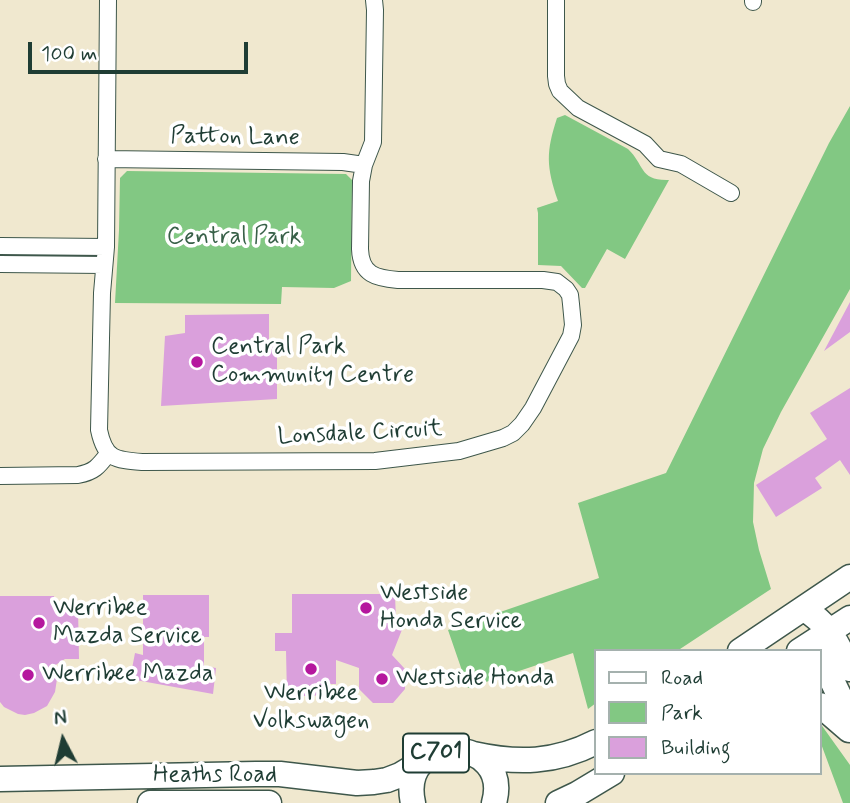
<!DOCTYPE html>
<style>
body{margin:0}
#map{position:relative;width:850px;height:803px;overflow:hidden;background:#f0e8cf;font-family:Mynerve,sans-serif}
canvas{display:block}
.legend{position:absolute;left:594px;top:649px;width:228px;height:126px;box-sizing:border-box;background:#fff;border:2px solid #a5b1ae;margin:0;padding:9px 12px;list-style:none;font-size:21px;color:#1f3d34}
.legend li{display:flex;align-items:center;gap:14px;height:35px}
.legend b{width:35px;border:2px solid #a5b1ae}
.north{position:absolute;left:28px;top:705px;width:70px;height:70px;-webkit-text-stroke:5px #fff;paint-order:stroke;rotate:353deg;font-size:19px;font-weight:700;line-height:28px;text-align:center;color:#1f3d34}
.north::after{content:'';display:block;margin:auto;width:24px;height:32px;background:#1f3d34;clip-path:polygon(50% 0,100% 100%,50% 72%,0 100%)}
.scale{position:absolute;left:28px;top:42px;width:220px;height:32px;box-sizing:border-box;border:4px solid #1f3d34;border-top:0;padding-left:9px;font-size:21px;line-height:24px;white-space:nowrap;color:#1f3d34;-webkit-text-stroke:5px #fff;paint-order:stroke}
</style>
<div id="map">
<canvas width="850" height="803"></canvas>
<ul class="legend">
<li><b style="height:9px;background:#fff"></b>Road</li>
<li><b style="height:19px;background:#82c883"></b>Park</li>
<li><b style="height:19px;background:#daa0dc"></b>Building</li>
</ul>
<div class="north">N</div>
<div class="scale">100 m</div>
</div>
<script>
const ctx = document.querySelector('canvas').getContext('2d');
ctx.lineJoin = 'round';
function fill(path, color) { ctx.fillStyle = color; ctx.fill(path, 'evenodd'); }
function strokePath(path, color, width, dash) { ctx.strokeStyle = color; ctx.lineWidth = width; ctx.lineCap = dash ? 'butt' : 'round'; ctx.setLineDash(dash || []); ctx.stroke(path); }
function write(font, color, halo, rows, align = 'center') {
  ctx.font = font + ' Mynerve,sans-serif'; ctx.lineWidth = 7; ctx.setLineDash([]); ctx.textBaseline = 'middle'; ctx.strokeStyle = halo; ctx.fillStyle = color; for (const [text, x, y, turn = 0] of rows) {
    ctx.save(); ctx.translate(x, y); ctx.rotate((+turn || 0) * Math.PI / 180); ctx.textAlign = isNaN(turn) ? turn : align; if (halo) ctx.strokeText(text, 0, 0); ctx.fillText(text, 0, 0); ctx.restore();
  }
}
const green = new Path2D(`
 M850,106V289L781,412L763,449L754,483L753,522L759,550L771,589L677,651H596V703L588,709L573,653L468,688L448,630L599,578L578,503L666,473L829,143Z
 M565,115L628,149C645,165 639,181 669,180L625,259L607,249L585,288H582L561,266L538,265V213L537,208L558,201C546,166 546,152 557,118Z
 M127,171L346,174L352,180L351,281L334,288L282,287L281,304L115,303L119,230L120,178Z
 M820,723L850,765V803H843L820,741Z`);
const building = new Path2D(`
 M850,302V332L824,351Z
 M269,314V342H277V399L161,406L165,336L185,333V315Z
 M850,388V475L840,460L815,478L822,488L776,517L756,485L827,439L810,413Z
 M292,594H395L396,622H405L392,655L405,669V689L393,703H373L359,689V668L336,660V684H327L315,696H287L286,651H275V633H292Z
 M143,595H209V637H204V666L216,668L213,694L130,679L135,653L143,655Z
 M0,596H54L55,607H78L79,659H65L54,666L57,679L55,692L47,706L34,713L25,715L18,714L4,707L0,702Z`);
const minor = new Path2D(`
 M108,0L106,247L102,293L99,430C105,459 115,460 142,462L375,461L459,451L503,438L513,433L522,424L533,408L571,336L573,325L571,304L570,295L566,289L557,282L543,280H398C376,278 361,275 360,249L361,181L364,165L373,142L375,10L374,0
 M556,0V76L557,84L560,91L578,108L645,144L659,159L681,164L731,193
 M753,2V0
 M106,159L343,162L364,165
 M0,246L106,247
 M0,264L104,265
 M0,476L78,475C94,472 98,467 108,454`);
const primary = new Path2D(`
 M804,609C832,627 835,641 850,669
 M740,651L850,577
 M799,651L850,618
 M820,656L839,695L850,730
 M820,705L849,730
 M473,754C518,764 555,763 596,742
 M0,779L256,774H280L357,783L374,782L387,780L400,775L425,760
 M150,803H269
 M413,803C397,730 513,735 494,803
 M558,803L577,794L612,773`);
const markers = [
 [197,362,7,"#b5179e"],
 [366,608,7,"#b5179e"],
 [39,623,7,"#b5179e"],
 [311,669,7,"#b5179e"],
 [28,675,7,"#b5179e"],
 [382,679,7,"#b5179e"]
];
const shields = [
 [436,753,66]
];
const shieldNames = [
 ["C701",436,753]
];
const streetNames = [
 ["Patton Lane",235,138,1],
 ["Lonsdale Circuit",360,434,-3],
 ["Heaths Road",215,776]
];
const parkNames = [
 ["Central Park",234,238]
];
const poiNames = [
 ["Central Park",211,348],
 ["Community Centre",211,376],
 ["Westside",380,594],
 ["Honda Service",380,622],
 ["Werribee",53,609],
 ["Mazda Service",53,637],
 ["Werribee Mazda",42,675],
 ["Westside Honda",396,679],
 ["Werribee",311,694,"center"],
 ["Volkswagen",311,722,"center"]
];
fill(green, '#82c883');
fill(building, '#daa0dc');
strokePath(minor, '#3e574b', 18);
strokePath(primary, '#3e574b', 27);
strokePath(minor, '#fff', 16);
strokePath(primary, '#fff', 24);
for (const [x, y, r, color] of markers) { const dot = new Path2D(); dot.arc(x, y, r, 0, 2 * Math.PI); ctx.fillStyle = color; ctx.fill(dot); strokePath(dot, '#fff', 2.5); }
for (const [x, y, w] of shields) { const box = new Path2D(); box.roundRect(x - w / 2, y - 19.5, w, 39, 5); ctx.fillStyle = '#fff'; ctx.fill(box); strokePath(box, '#1f3d34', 2); }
write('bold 23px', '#1f3d34', null, shieldNames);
write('24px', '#1f3d34', '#fff', streetNames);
write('24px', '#386048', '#fff', parkNames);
write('24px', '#1f3d34', '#fff', poiNames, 'left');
</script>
